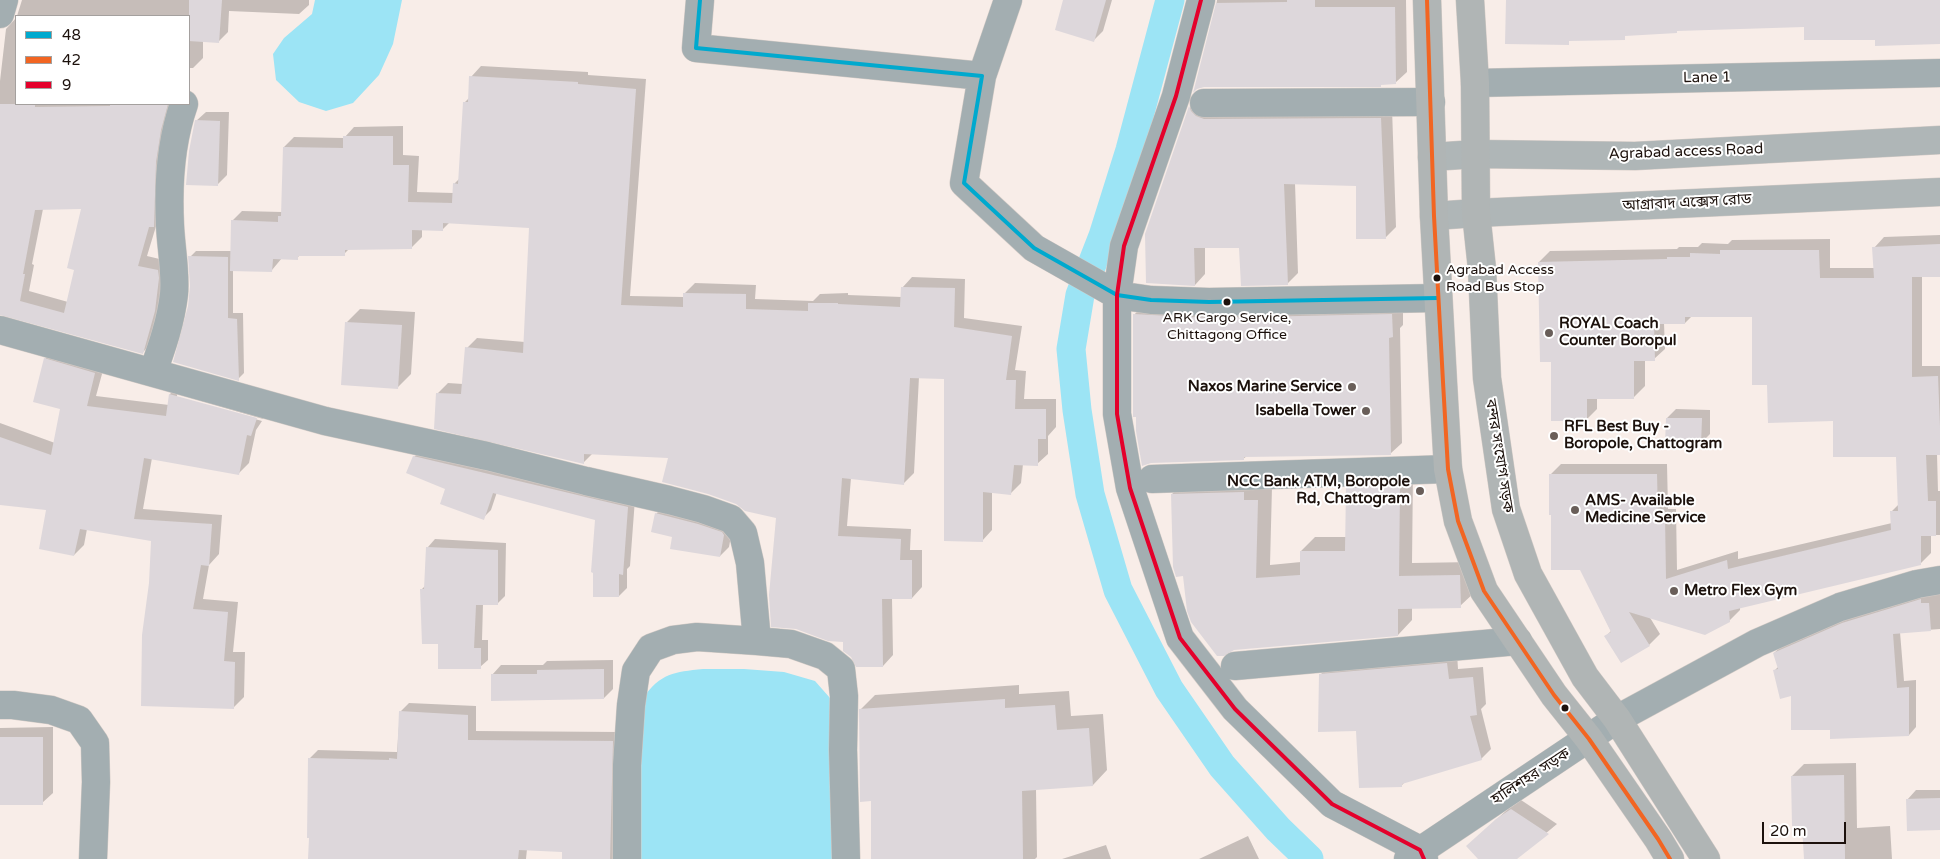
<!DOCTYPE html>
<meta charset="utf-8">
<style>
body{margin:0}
#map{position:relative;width:1940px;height:859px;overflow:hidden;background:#f8ede8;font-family:"Varela Round",sans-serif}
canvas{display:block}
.legend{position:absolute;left:15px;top:15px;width:175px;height:90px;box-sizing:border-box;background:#fff;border:1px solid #a4a09e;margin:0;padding:6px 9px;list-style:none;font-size:15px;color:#1c110c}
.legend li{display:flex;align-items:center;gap:10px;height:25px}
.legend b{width:25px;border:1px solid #a4a09e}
.scale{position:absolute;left:1762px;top:822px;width:84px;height:22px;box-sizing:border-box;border:2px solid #1c110c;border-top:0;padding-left:6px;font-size:15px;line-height:18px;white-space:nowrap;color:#1c110c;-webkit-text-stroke:4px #fff;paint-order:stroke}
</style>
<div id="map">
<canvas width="1940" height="859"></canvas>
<ul class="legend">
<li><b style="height:6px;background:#00a9ce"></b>48</li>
<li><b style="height:6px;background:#f26522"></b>42</li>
<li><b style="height:6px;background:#e4002b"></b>9</li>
</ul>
<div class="scale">20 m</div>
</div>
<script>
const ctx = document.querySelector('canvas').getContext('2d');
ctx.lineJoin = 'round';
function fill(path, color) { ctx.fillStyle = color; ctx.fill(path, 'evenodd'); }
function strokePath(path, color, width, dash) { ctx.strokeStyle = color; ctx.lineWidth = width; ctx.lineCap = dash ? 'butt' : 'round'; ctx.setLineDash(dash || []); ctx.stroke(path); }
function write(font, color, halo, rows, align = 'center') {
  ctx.font = font + ' "Varela Round","Noto Sans Bengali",sans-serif'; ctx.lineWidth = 4; ctx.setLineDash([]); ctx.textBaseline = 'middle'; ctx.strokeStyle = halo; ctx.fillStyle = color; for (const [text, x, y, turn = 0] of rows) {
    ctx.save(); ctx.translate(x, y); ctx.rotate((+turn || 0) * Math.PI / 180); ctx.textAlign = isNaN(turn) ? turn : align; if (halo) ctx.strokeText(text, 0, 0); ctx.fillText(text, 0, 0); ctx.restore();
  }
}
const water = new Path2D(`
 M315,0H402L393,44L379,75L353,103L326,111L299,102L276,80L273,54L284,38L312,14Z
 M703,669H744L784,672L815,681L830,698L837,718L835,835L832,859H639L638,850L643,698C661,673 674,672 703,669Z`);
const shadow = new Path2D(`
 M22,0H309V5L299,14L229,11L228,32L218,42L203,41V58L193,68H189V16H17Z
 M1065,0H1112L1103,31L1094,40Z
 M1217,0H1406L1407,72L1395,83L1204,86Z
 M16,18V104H174L157,223L147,256L168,261L152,343L143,352L0,314V81L6,29ZM82,208L76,269L68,302L29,291L34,265L32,264L43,209Z
 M481,66L588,72V75L646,79L630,296L684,297V294L695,283L756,285L755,299L813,301L820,294L848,293V295L902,297V288L912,277L965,279L964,318L1022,326L1015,370L1026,371L1024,399H1056V427L1048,436V454L1037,464H1023L1021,483L1011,493L992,492V530L982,541L945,378L919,377L914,473L904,483L851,478L847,526L911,529L910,550H922V587L912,598H892L893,655L883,666L844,641L777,517L670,457L593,453L583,463L437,394L448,383L463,384L467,348L477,338L525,342L531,227L450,222L442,230L422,229V237L412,247L350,248L344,254H301L297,258H282L272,270H233V313H243L244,373L238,379L189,306L191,286L190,257L196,251H231L232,221L242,211L282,212L284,147L294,137L344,138L354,127L403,126V155L419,156L417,192L454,193V184L459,179L464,103L470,97L471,77Z
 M1200,97L1392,108L1396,227L1385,238L1357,184L1295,183L1298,273L1287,284L1241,246L1205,247V274L1195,285L1146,234L1190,107Z
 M206,112H229L227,175L218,184L196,121Z
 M1940,235V276H1922V366H1940V454H1937L1938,491H1940V535H1931V553L1920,564L1740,607V610L1729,621L1649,616L1660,634L1649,645L1606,636L1611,631L1553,514L1550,475L1561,464H1667L1668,509H1676L1677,570L1738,551V559L1892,523V511L1899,504L1897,456L1834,419L1753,315L1692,316L1685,323H1664L1665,349L1654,359H1645V386L1634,397L1597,398V409L1586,420L1553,361L1539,262L1550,251L1677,249L1679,247H1698L1702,243L1728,244L1732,240L1830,239V268H1875L1874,248L1884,237Z
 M1145,303L1403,304V325L1400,328L1402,443L1390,454L1247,456L1243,459L1134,315Z
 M360,309L415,312L411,374L397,388L347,322Z
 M55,349L105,363L96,396L169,405L170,394L180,384L266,408L263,419L177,394V397L262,421L256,430L249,463L239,473L152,458L143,509L222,515L219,554L209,565L203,599L238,602L233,652H245L244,697L233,708L150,583L153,540L87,529L84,545L74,555L48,509L0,504V423L55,443L62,408L45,359Z
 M1676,409L1710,410V434L1701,443L1667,418Z
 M422,449L635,499L630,566L627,569V588L619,596L596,519L497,492L491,510L483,518L447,488L414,457Z
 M1413,473L1412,563L1474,562L1475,592L1460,606L1412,607V620L1398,635L1233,649L1172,494L1187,480L1272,487L1270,565L1301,562V551L1315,537H1346L1347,489L1361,474Z
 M666,504L733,525L729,547L720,556L674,536L656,514Z
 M435,539L506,543L505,596L497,604H483L482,640H488V660L480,667L439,643L422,589L426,585L428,547Z
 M1940,590V629L1900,632L1904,681L1916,680V727L1909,735L1831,729L1792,695L1775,670L1779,666L1774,653L1782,646L1850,616Z
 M1457,653L1458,669L1483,667L1486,704L1481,709L1491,749L1481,759L1406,781L1402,785L1358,730L1320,675L1330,665Z
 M613,660V689L604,698L492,675L501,665H543L547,661Z
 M1019,685V694L1069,691L1071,716L1103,714L1107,770L1093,785L1036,789L1037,857L1035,859H872V800L861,709L875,695Z
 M409,703L476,706V731L621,732L617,859H563L564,851L527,849L526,859H309V759L318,750L397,752L400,712Z
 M53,727V793L42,803H0V728Z
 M1856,763L1857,828L1890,826L1892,859H1805L1803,825L1792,776L1804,764Z
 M1916,790H1940V829L1907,800Z
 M1521,800L1557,824L1515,859H1479L1477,837L1507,810Z
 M1248,836L1259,859H1199Z
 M1106,845L1111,859H1062Z`);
const canal = new Path2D(`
 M1170,0L1130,150L1103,236L1080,295L1071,349L1077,410L1090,494L1118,590L1169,689L1222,766L1278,829L1309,859`);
const building = new Path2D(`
 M189,0H222L219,43L189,41Z
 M1063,0H1106L1094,42L1055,30Z
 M1287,0H1315V7H1395L1396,84L1381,85V87H1204L1197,89L1193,93L1216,3L1287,2Z
 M1506,0H1940V44L1875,46V40H1804V27L1677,31V33L1625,36V40L1569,41V45L1505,44Z
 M469,76L578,82V84L636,89L621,305L683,307V293L746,294V309L808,311V303H838V304L900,307L901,287L955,288L954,327L1012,336L1006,380H1016L1015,409H1046V439H1038V466L1014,465L1011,495L983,492V542L944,541V379L910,378L904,485L842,478L838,536L901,539L900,560H912V599H882L883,667H856L851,657L843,651V642L828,641L796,629L771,627L769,595L776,518L745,511L736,504L708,494L662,482L668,458L584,454V464L434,429L436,393L461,394L465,347L523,353L529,228L443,223V231L412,230V249L345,250V256H298V260L273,259L272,272L230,271L231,220L278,222V216H281L283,147L343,148V136H393V165H409L408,202L452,203L453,183L458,184L463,102H468Z
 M0,104H35V107L110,106V104H168L161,130L156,162L154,227H149L138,266L158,270L159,278L155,311L143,354L0,315ZM81,209L67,268L74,270L64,313L20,301L25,274H23L35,210Z
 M1189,106L1191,111L1196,116L1204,119L1381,118L1386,239H1356V186L1284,184L1288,285L1241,286L1239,248H1194L1195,286L1146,283L1145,234Z
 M195,120L220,121L218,186L186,185L189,151Z
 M1940,244V277H1912V377L1938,376L1940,428V455H1926L1928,501H1936V536H1921V565L1729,611L1730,622L1705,635L1629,612L1650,646L1621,663L1604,636L1611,632L1580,570H1551V515H1549V474H1657L1658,519H1665L1666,579L1727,560L1728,569L1891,530L1890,511H1898L1896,457H1833V421L1768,423L1767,385H1752V317H1685V324H1654L1655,361H1634V399H1587V421H1551V362H1540L1538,262L1667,259V257H1690V253L1720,254V250H1819L1820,278H1874L1872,247Z
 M188,256L228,257V318L237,319L239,381L173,362L188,306L190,286Z
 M1133,314L1209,318L1392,314L1393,337L1389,338L1391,455L1244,457V460L1151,463L1142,466L1136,431V417H1133Z
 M345,322L402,325L398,389L341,385Z
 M44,358L95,373L87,406L166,416L169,394L257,418L251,436L247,435L239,475L144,458L134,519L212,524L209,566L201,565L193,609L228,612L224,661L235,662L234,709L141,706L142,635L149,583L151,541L80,529L74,556L39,549L46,510L0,505V437L51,455L60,409L33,402Z
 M1666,418H1702L1701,444H1665Z
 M413,456L628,507L623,575L619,574V597H593V573L591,572L595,520L493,493L484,520L440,504L445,489L406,473Z
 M1400,486L1399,576L1460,575L1461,608L1398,609V636L1234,650L1224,656H1217L1191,622L1187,611L1183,576L1176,577L1173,567L1171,494L1244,492V500H1258L1256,578L1300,575V551H1345L1346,488Z
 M655,513L698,524L722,532L724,535L720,557L670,549L672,537L651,532Z
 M426,547L498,550V605H476L474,648H481V669H438V644H422L420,589H424Z
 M1921,599V603H1929L1931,631L1893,634L1897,688L1909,687V736L1830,739V730H1791V696L1780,699L1773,670L1778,669L1773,653L1842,623Z
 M1447,663L1449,679L1473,677L1477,715L1470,716L1482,760L1402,784V787L1359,788L1356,731L1318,732L1319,674Z
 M604,669V699L491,701V674H537V670Z
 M1005,699V708L1055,705L1057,730L1089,728L1093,786L1022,791L1023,859H871V801L860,802L859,709Z
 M399,711L468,715V740L613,741L610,859H562V852L519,850L518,859H308L309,838H307L308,758L389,760V758L397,759Z
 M0,737H43V805H0Z
 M1844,775L1845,859H1804L1802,826H1792L1791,776Z
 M1940,798V830L1907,831L1906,799Z
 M1511,809L1549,834L1517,859H1478L1466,846L1496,819Z`);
const minor = new Path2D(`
 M700,0L696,48L982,76L964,183L1034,248L1117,295L1151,300L1209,302L1438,298
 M1201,0L1176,96L1124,246L1117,295V414L1130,488L1180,638L1235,709L1332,804L1420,850L1424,859
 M0,14L4,0
 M982,76L1008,0
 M1475,83L1940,73
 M1204,103L1431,102
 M0,330L325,421L487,456L586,481L669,500L703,509L731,519L743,533L750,563L757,641L791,644L825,656L841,669L844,696L843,750L846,859
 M153,372C162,347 171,321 174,294C176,272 171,248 170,225C168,186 171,141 184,104
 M1152,479L1448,469
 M1235,666L1518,641
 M0,705H13L51,710L79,720L95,743L96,782L93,859
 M627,859V765L631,705L636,671L651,648L673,640L697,637L757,641`);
const tertiary = new Path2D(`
 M1408,859L1617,719L1757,643L1840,607L1917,584L1940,580`);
const secondary = new Path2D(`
 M1432,157L1476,154L1635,156L1940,140
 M1434,216L1476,213L1940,192`);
const trunk = new Path2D(`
 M1427,0L1434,216L1443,382L1448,469L1458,521L1484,591L1554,695L1589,739L1658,839L1670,859
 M1470,0L1475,83L1476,213L1482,269L1487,378L1506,509L1528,574L1585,677L1617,719L1706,859`);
const bus1 = new Path2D(`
 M700,0L696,48L982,76L964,183L1034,248L1117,295L1151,300L1209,302L1438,298`);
const bus2 = new Path2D(`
 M1427,0L1434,216L1443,382L1448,469L1458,521L1484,591L1554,695L1589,739L1658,839L1670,859`);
const bus3 = new Path2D(`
 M1201,0L1176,96L1124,246L1117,295V414L1130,488L1180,638L1235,709L1332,804L1420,850L1424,859`);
const markers = [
 [1437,278,4.5,"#1c110c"],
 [1227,302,4.5,"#1c110c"],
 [1549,333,5,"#695e59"],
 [1352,387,5,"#695e59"],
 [1366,411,5,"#695e59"],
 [1554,436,5,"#695e59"],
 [1420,491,5,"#695e59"],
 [1575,510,5,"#695e59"],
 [1674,591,5,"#695e59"],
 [1565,708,4.5,"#1c110c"]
];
const busNames = [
 ["Agrabad Access",1446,270],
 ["Road Bus Stop",1446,287],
 ["ARK Cargo Service,",1227,318,"center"],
 ["Chittagong Office",1227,335,"center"]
];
const streetNames = [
 ["Lane 1",1707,78,-1],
 ["Agrabad access Road",1686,152,-2],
 ["আগ্রাবাদ এক্সেস রোড",1687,203,-3],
 ["বন্দর সংযোগ সড়ক",1499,456,81],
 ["হালিশহর সড়ক",1531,777,-33]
];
const poiNames = [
 ["ROYAL Coach",1559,324],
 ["Counter Boropul",1559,341],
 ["Naxos Marine Service",1342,387,"right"],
 ["Isabella Tower",1356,411,"right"],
 ["RFL Best Buy -",1564,427],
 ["Boropole, Chattogram",1564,444],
 ["NCC Bank ATM, Boropole",1410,482,"right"],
 ["Rd, Chattogram",1410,499,"right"],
 ["AMS- Available",1585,501],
 ["Medicine Service",1585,518],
 ["Metro Flex Gym",1684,591]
];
fill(water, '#9ce4f5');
fill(shadow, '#0003');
strokePath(canal, '#9ce4f5', 29);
fill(building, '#ddd7db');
strokePath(minor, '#d3cbc6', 29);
strokePath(tertiary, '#d3cbc6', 29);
strokePath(secondary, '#d3cbc6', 29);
strokePath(trunk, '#d3cbc6', 29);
strokePath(minor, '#a3aeb1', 28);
strokePath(tertiary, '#a3aeb1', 28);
strokePath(secondary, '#afb6b7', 28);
strokePath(trunk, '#b0b5b5', 28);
strokePath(bus1, '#00a9ce', 4);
strokePath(bus2, '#f26522', 4);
strokePath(bus3, '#e4002b', 4);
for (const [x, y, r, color] of markers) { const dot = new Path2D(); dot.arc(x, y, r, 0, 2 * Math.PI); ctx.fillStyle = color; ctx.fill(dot); strokePath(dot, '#fff', 2); }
write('14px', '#1c110c', '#fff', busNames, 'left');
write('15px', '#1c110c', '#fff', streetNames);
write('bold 15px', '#1c110c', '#fff', poiNames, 'left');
</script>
